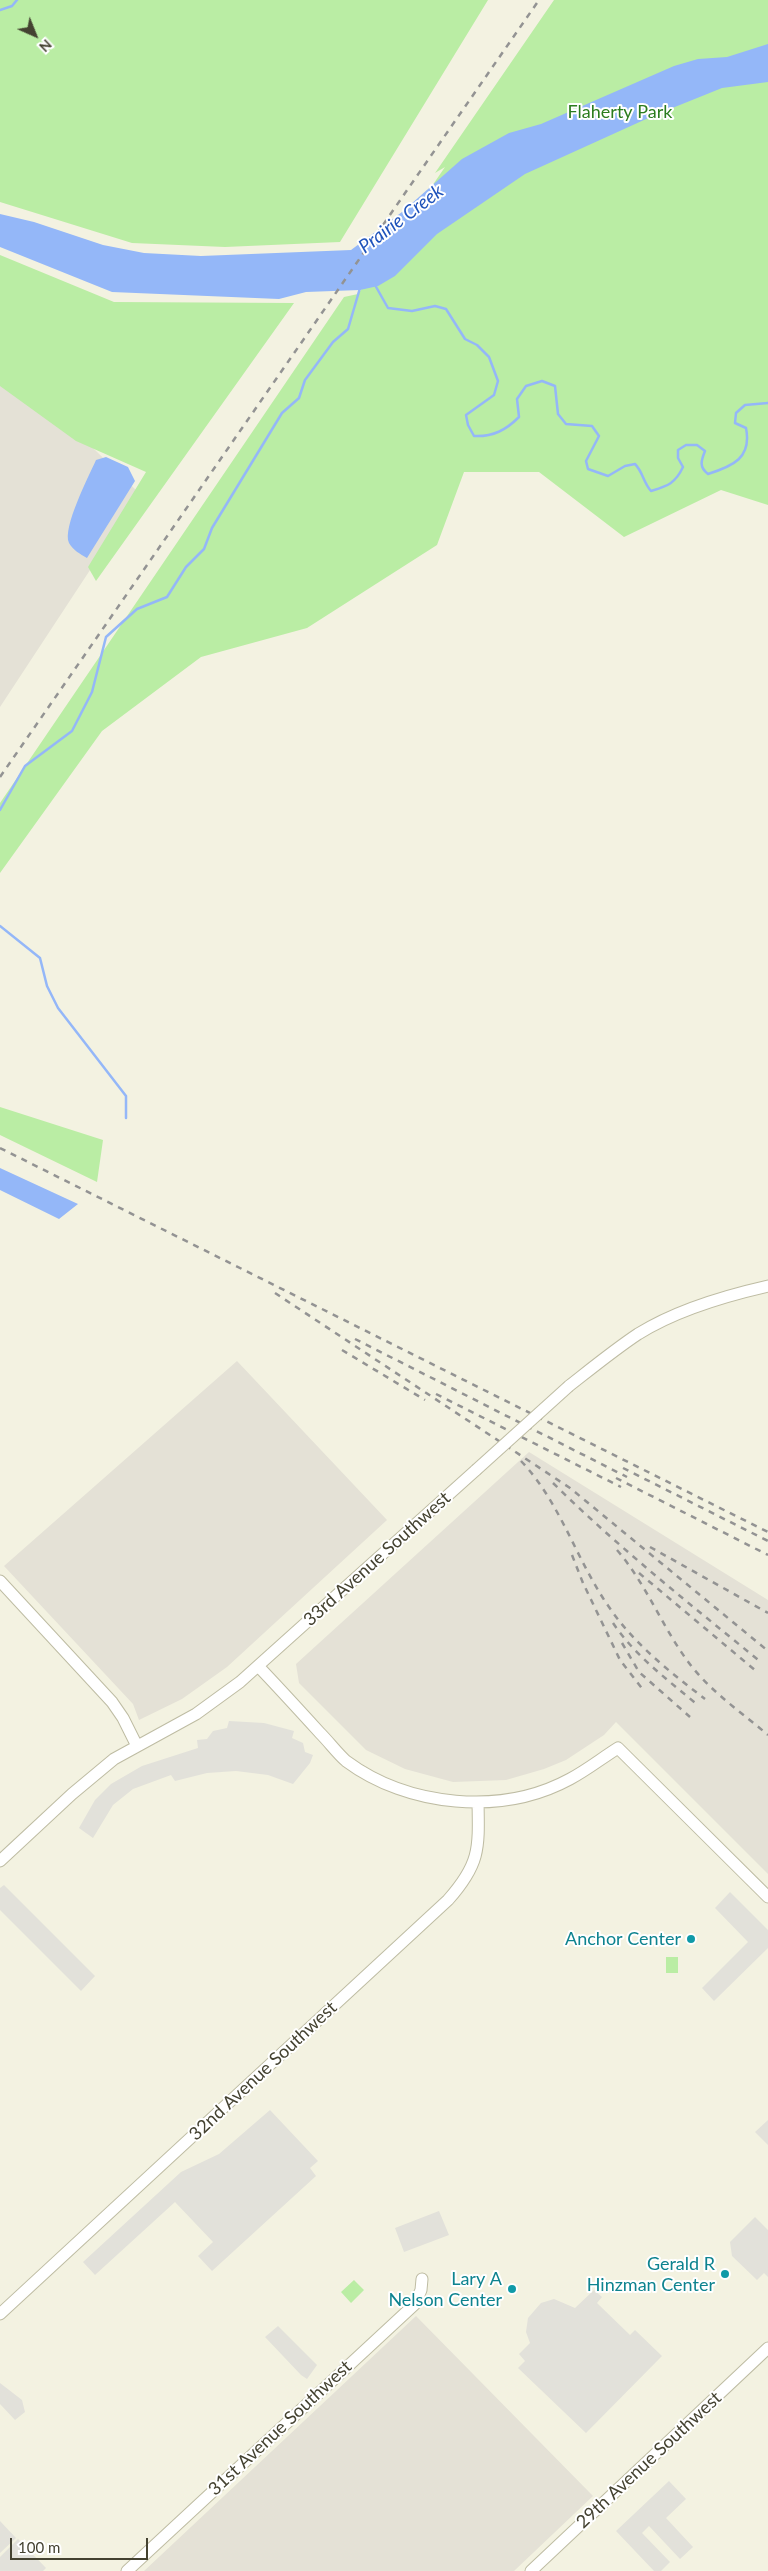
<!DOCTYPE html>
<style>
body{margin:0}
#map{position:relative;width:768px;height:2571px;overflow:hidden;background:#f3f2e1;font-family:Lato,sans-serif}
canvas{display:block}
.north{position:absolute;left:10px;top:10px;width:50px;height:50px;-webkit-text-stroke:4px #fff;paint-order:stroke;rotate:136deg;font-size:14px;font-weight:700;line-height:20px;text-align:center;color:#444231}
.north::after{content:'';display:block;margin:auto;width:18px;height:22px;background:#444231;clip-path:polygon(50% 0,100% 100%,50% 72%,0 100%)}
.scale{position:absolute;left:10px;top:2538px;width:138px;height:22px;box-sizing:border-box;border:2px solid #444231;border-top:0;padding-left:6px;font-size:15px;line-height:18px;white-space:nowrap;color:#444231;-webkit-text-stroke:4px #fff;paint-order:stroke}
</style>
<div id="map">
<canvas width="768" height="2571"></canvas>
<div class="north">N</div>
<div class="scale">100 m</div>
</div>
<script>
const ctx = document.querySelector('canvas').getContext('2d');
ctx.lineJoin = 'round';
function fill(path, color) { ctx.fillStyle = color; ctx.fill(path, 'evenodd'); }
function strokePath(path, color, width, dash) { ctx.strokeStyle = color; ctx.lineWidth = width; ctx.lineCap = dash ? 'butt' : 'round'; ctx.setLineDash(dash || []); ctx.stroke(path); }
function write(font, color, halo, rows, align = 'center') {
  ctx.font = font + ' Lato,sans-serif'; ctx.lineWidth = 4; ctx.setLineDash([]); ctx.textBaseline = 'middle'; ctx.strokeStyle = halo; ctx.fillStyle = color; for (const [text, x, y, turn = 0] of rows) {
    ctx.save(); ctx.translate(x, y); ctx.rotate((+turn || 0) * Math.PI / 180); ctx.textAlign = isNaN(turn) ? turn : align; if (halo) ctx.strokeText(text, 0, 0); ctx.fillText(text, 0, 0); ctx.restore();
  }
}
const industrial = new Path2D(`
 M0,357L140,494L0,707Z
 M237,1361L387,1520L227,1667L182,1699L139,1720L133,1704L4,1566Z
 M529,1452L768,1600V1874L616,1722L604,1735L566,1760L544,1769L506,1780L453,1782L405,1769L366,1750L299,1683L296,1664Z
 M416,2316L593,2496L514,2571H144Z`);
const green = new Path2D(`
 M0,0H488L340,242L225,247L132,243L0,202Z
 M554,0H768V505L721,490L624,537L539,472H464L437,545L307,628L201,657L102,731L0,873V803L344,297L358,294L445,167L435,173Z
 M0,255L114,302L294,303L96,581L88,567L146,472L76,441L0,386Z
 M0,1107L103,1140L97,1182L0,1135Z
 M666,1957H678V1973H666Z
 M354,2280L364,2290L351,2303L341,2292Z`);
const parking = new Path2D(`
 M229,1721L264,1723L294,1731L292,1738L303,1743L305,1752L313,1755L310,1763L293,1784L268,1775L236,1771L207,1773L175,1781L171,1775L133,1789L113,1805L93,1838L79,1828L95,1800L111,1784L142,1766L198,1748L197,1740L207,1739L213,1731L227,1728Z
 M4,1885L95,1976L81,1991L0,1910V1888Z
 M730,1892L768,1930V1948L714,2001L702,1988L748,1942L715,1908Z
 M270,2110L318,2161L310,2168L316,2176L212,2271L198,2256L213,2242L175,2202L95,2275L83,2262L181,2172L219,2154Z
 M768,2120V2145L755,2132Z
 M439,2211L449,2235L404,2252L395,2228Z
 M755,2217L768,2230V2277L764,2273L757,2280L732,2256L730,2242Z
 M594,2290L602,2297L597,2303L630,2335L635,2330L662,2356L586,2433L518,2368L525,2361L519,2354L530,2343L526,2332L528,2318L541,2303L554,2299L575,2308Z
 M278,2326L317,2365L307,2379L301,2375L265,2337Z
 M0,2383L22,2400L25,2412L15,2420L0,2404Z
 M669,2481L686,2499L666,2518L693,2547L680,2559L649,2526L642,2533L670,2562L661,2571H654L616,2531Z
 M0,2521L16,2538L0,2553Z
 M18,2539L46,2568L43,2571H0V2557Z`);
const water = new Path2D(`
 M768,44V82L722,88L655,115L525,174L437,234L395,276L378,286L360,290L306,292L279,299L112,292L0,247V214L34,222L103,245L144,253L201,256L351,250L402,212L462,159L509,133L541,124L674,66L698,59L727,57Z
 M106,457L128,467L135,481L87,558C80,554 73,550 69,543C62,528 89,476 96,460Z
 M0,1168L78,1204L59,1219L0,1190Z`);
const stream = new Path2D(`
 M0,10L12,6L17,0
 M375,285L388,308L412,311L435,306L446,309L465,339L477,345L489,357L498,381L494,395L466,415L468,425L474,436C493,437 506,430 519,417L517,399L526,386L542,381L555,386L558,414L566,424L592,426L599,436L586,461L588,469L608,476L625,466L635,464C643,472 643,482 651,491C667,486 675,484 683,467L678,458V450L686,445H697L705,451C701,461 699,467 708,474C733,466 752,458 746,428L735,423L736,413L745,405L768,403
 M0,810L25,766L72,731L92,692L106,637L137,609L167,597L186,567L204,549L212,528L282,413L299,398L305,380L333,342L348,329L360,288
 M0,926L40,958L47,986L58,1008L126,1096V1118`);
const minor = new Path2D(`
 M569,1386C592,1368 614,1350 638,1334C676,1310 724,1296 768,1286
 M0,1581L112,1702L123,1718L137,1746
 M258,1666C279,1688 300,1711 320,1733C329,1742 337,1753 346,1761C408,1807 502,1816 570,1779C587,1770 602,1758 618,1748L768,1897
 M0,1861L72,1794L114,1759L196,1714L240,1682L476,1470
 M0,2314L448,1900C480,1864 479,1849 478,1802
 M127,2571L415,2304L421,2290L422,2279
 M531,2571L768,2348`);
const rail = new Path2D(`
 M0,777L539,0
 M0,1148L768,1532
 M275,1293L570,1488L768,1651
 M355,1339L627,1477
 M342,1350L425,1400
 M436,1394L621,1487
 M521,1461C561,1503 576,1560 609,1607C634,1644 670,1672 705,1699
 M623,1468L768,1541
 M616,1478L768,1555
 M553,1483C619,1548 691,1605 762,1663
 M650,1547L768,1613
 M617,1550C647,1585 662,1627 689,1663C710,1691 741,1712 768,1735
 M572,1555L583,1583L620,1660L644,1691
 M639,1573L756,1671
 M613,1623C636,1657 668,1680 699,1706
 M622,1643L639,1672L690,1717`);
const minorBridge = new Path2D(`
 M476,1470L569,1386`);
const markers = [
 [691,1939,5,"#0f9aa8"],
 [725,2274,5,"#0f9aa8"],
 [512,2289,5,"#0f9aa8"]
];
const parkNames = [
 ["Flaherty Park",620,112]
];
const streetNames = [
 ["33rd Avenue Southwest",377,1559,-42],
 ["32nd Avenue Southwest",263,2071,-43],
 ["31st Avenue Southwest",280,2428,-43],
 ["29th Avenue Southwest",649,2460,-43]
];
const cultureNames = [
 ["Anchor Center",681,1939],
 ["Gerald R",715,2264],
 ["Hinzman Center",715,2285],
 ["Lary A",502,2279],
 ["Nelson Center",502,2300]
];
const waterNames = [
 ["Prairie Creek",401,219,-37]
];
fill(industrial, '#e4e1d6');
fill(green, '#baeda4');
fill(parking, '#e2e1da');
fill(water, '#94b7f8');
strokePath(stream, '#94b7f8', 2.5);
strokePath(minor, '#bebca3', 13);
strokePath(minor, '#fff', 11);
strokePath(rail, '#939393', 2.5, [6, 6]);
strokePath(minorBridge, '#bebca3', 13, []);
strokePath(minorBridge, '#fff', 11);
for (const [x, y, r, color] of markers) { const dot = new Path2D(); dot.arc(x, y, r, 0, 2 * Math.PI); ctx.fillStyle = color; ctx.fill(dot); strokePath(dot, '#fff', 2); }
write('18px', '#2b7c1f', '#fff', parkNames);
write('18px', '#444231', '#fff', streetNames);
write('18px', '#0d838f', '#fff', cultureNames, 'right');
write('italic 19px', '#1f53bb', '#fff', waterNames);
</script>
